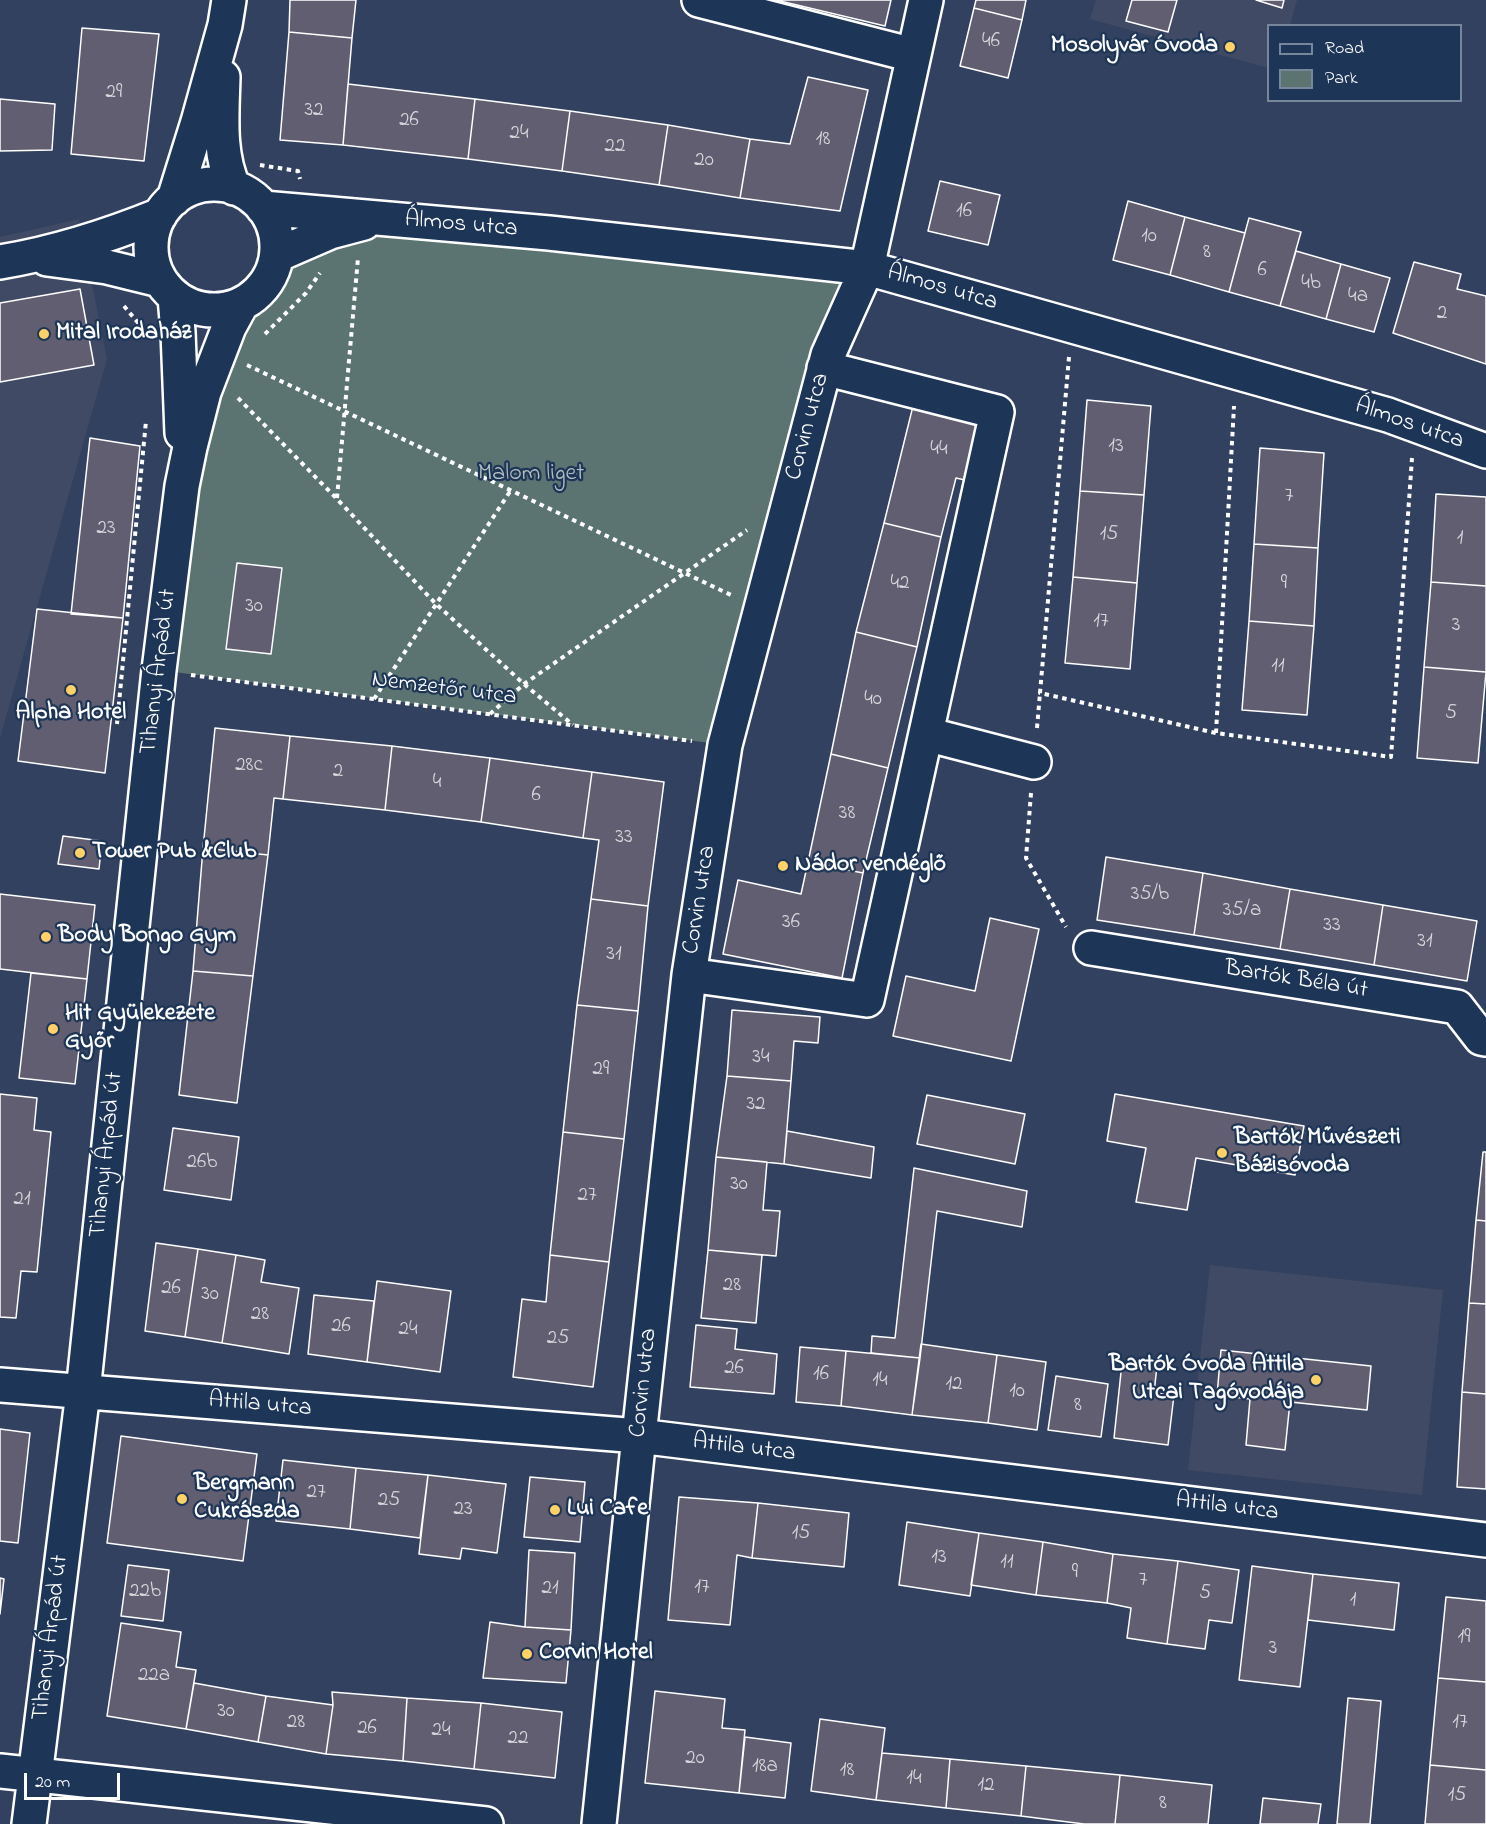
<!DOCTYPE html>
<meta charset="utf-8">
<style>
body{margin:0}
#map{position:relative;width:1486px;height:1824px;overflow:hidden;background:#32415f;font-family:"Indie Flower",sans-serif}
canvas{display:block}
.legend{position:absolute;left:1267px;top:24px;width:195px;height:78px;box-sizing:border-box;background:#1d3557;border:2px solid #77869a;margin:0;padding:8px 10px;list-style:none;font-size:18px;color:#fff}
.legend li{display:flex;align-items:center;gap:12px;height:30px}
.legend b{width:30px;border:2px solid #77869a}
.scale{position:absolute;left:24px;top:1773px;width:96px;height:27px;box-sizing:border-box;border:3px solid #fff;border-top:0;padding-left:8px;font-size:18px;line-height:21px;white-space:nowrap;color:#fff;-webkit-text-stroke:4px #1d3557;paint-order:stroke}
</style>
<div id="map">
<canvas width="1486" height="1824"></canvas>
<ul class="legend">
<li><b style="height:8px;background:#1d3557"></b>Road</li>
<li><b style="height:16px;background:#5b7471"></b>Park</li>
</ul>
<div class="scale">20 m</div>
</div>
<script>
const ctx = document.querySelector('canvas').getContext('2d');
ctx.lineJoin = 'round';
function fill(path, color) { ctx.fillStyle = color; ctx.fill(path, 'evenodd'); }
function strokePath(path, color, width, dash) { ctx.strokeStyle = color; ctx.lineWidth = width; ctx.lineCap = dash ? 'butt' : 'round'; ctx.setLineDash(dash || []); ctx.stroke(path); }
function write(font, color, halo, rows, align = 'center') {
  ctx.font = font + ' "Indie Flower",sans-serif'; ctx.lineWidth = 4.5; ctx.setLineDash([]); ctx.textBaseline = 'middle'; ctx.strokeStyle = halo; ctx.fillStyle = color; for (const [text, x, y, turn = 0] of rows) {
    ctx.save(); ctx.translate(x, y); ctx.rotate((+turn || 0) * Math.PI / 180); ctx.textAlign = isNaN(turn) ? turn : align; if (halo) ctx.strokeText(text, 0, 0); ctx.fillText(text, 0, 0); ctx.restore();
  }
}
const built = new Path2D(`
 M1096,0H1297L1290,25L1268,26V68L1090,19Z
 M79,219L107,359L0,738V237Z
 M1210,1265L1443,1290L1422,1495L1188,1470Z`);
const green = new Path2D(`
 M351,226L867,268L725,745L159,670L182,486L250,299L265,284L275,265Z`);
const building = new Path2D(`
 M290,0H356L352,38L289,32Z
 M776,0H891L885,26Z
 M976,0H1026L1022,20L974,8Z
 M1132,0H1177L1168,32L1126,21Z
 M1256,0H1284L1282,8Z
 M974,8L1022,20L1008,78L960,66Z
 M82,28L159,34L144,161L71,154Z
 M289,32L352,38L343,145L280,140Z
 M808,77L868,90L840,211L740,198L750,139L790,144Z
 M348,84L475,99L468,159L343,145Z
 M0,99L55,104L52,150L0,151Z
 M475,99L570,111L562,171L468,159Z
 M570,111L668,125L659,185L562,171Z
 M668,125L750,139L740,198L659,185Z
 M940,181L1000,195L988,245L928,231Z
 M1128,201L1185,217L1170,275L1113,260Z
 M1185,217L1245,233L1229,292L1170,275Z
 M1249,218L1301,232L1280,306L1229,292Z
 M1296,251L1341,264L1326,319L1280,306Z
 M1414,262L1461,274L1457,289L1486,296V364L1393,333Z
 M1341,264L1390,278L1374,332L1326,319Z
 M80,289L94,365L0,382V303Z
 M1087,400L1151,406L1144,495L1080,491Z
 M913,406L983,423L969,481L956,478L941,537L884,523Z
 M90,438L140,446L123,618L71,614Z
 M1260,448L1324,453L1318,548L1254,544Z
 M1080,491L1144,495L1137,583L1073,577Z
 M1436,494L1486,497V586L1431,582Z
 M884,523L941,537L917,647L856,632Z
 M1254,544L1318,548L1314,626L1249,621Z
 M237,563L282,568L271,654L226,649Z
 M1073,577L1137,583L1130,669L1065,663Z
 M1431,582L1486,586V672L1424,667Z
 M37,609L123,618L105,773L18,761Z
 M1249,621L1314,626L1307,715L1242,710Z
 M856,632L917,647L888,768L831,754Z
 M1424,667L1486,672L1478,763L1417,758Z
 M215,728L290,736L283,799L274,798L268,855L203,848Z
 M290,736L392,746L385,810L283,799Z
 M392,746L490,758L481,822L385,810Z
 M831,754L888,768L863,873L808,862Z
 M490,758L592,772L583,838L481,822Z
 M592,772L664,782L648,906L591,899L599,840L583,838Z
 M63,836L102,841L99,869L58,864Z
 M203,848L268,855L253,976L193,971Z
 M1106,857L1203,873L1194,935L1097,920Z
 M808,862L863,873L842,978L723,954L738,880L801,894Z
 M1203,873L1290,889L1280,949L1194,935Z
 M1290,889L1383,905L1374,965L1280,949Z
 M0,894L95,905L87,979L0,969Z
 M591,899L648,906L638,1011L577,1005Z
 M1383,905L1477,921L1467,981L1374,965Z
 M990,918L1039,929L1011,1061L893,1036L906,976L975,991Z
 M193,971L253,976L237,1103L179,1095Z
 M31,973L87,979L75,1084L19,1078Z
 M577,1005L638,1011L624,1139L563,1132Z
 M732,1010L820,1017L818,1043L794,1041L791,1081L727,1076Z
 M727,1076L791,1081L784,1164L716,1157Z
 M0,1094L37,1098L34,1130L51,1132L37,1272L21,1271L16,1318L0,1317Z
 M1115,1094L1304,1126L1295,1175L1196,1158L1187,1210L1136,1202L1146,1148L1107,1141Z
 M927,1095L1025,1114L1015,1164L917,1144Z
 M173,1128L239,1137L231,1200L164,1190Z
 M787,1131L874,1147L871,1178L784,1164Z
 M563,1132L624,1139L609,1262L550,1255Z
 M1483,1152H1486V1221L1476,1220Z
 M716,1157L767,1162L763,1210L780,1211L776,1256L708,1250Z
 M914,1168L1027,1191L1022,1227L937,1211L920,1358L871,1353L872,1336L895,1338Z
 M1476,1220L1486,1221V1304L1469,1303Z
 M156,1243L198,1249L185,1337L145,1331Z
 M198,1249L236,1255L222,1343L185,1337Z
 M708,1250L762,1255L756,1323L701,1318Z
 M236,1255L265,1260L261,1282L299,1288L289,1354L222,1343Z
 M550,1255L609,1262L593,1387L513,1377L522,1299L546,1302Z
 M377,1281L451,1291L440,1372L367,1362Z
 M314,1295L374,1301L367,1362L308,1354Z
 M1469,1303L1486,1304V1394L1462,1392Z
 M696,1325L737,1329L735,1349L777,1354L774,1394L690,1387Z
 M921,1344L997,1355L988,1423L912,1415Z
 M800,1347L846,1351L841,1406L796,1402Z
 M1221,1350L1371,1366L1367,1410L1290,1402L1285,1450L1246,1445L1250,1399L1217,1395Z
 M846,1351L920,1358L912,1415L841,1406Z
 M997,1355L1046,1362L1037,1430L988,1423Z
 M1122,1363L1157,1366L1154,1393L1174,1395L1168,1445L1114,1438Z
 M1056,1376L1108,1384L1101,1437L1048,1430Z
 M1462,1392L1486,1394V1489L1457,1487Z
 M0,1429L30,1433L18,1543L0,1541Z
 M121,1436L257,1454L243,1561L107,1543Z
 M283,1460L356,1468L350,1529L276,1521Z
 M356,1468L428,1475L420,1538L350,1529Z
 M428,1475L506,1484L497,1553L462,1548L460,1559L419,1554Z
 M530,1477L585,1482L580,1542L524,1537Z
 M679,1497L758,1503L752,1558L737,1555L730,1625L668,1620Z
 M758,1503L849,1513L844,1567L752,1558Z
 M907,1522L979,1533L970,1596L899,1585Z
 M979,1533L1043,1542L1036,1595L971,1585Z
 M1043,1542L1113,1554L1107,1603L1036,1595Z
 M529,1550L575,1553L571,1630L525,1627Z
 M1113,1554L1178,1561L1167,1644L1127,1638L1131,1608L1107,1603Z
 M1178,1561L1239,1570L1232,1623L1209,1620L1205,1649L1167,1644Z
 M128,1565L169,1570L163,1621L121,1616Z
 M1252,1566L1313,1574L1300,1687L1239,1680Z
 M1313,1574L1399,1583L1394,1630L1308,1620Z
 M0,1578L4,1579L0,1614Z
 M1446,1597L1486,1601V1682L1438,1678Z
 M490,1622L525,1627L571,1630L566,1683L483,1678Z
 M121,1623L181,1632L176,1667L196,1670L186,1729L107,1716Z
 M1438,1678L1486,1682V1770L1430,1765Z
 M194,1683L266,1696L258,1742L186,1729Z
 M655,1691L725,1699L722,1728L745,1730L739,1793L645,1783Z
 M332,1692L407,1698L403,1761L326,1754L333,1705Z
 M266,1696L333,1705L326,1754L258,1742Z
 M407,1698L481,1703L474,1769L403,1761Z
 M1348,1698L1381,1701L1370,1824H1337Z
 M481,1703L562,1712L555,1778L474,1769Z
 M820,1719L885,1728L876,1800L811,1791Z
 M745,1737L791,1743L785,1798L739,1793Z
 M882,1753L950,1759L946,1808L876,1800Z
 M950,1759L1026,1766L1021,1816L946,1808Z
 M1430,1765L1486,1770V1824H1425Z
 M1026,1766L1120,1775L1115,1824H1084L1021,1816Z
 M1120,1775L1212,1785L1208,1824H1115Z
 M1263,1798L1321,1804L1318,1824H1260Z`);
const path = new Path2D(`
 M260,165L298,171L300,179
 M124,306L144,330
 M265,334L306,293L320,273
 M1069,357L1040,693L1216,733L1391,757L1412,458
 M247,365L731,595
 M238,398L337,499L436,604L524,684L573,725
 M337,498L358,258
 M191,675L692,741
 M374,699L511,490
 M490,714L524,684L747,530
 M117,724L146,421
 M1037,728L1040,693
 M1216,733L1234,406
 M1031,793L1026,858L1066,927`);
const minor = new Path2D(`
 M699,0L913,55
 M223,77C222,115 218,154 234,188
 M151 247a63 63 0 1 1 126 0a63 63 0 1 1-126 0Z
 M174,199L198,122L225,25L229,0
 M263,208L549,233L867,268L1388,415L1486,451
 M277,255L330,232L364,223
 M47,259L107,267L160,280
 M0,262C55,253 108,236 160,215
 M175,297L178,332L182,433
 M926,734L1034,762
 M1091,948L1457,1007L1481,1038L1486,1039
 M689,975L867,1000L997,412L824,368
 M0,1385L639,1436L1486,1540
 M0,1771L486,1824
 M29,1824L83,1392L159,670L182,486L190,447L204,392L229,327L241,305
 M599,1824L639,1436L689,975L725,745L828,355L867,268L926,0`);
const markers = [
 [1230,47,6,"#ffd166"],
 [44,334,6,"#ffd166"],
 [71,690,6,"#ffd166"],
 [80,853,6,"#ffd166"],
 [783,866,6,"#ffd166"],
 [46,937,6,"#ffd166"],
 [53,1029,6,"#ffd166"],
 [1222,1153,6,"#ffd166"],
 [1316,1380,6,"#ffd166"],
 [182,1499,6,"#ffd166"],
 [555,1510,6,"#ffd166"],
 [527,1654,6,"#ffd166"]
];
const numberNames = [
 ["46",991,43],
 ["29",114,94],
 ["32",314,112],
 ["26",409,122],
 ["24",519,135],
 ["18",823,141],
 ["22",615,148],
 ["20",704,162],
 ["16",964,213],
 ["10",1149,238],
 ["8",1207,254],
 ["6",1262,272],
 ["4b",1311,285],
 ["4a",1358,298],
 ["2",1442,315],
 ["13",1116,448],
 ["44",939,451],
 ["7",1289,498],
 ["23",106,530],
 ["15",1109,536],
 ["1",1460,540],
 ["42",900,585],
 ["9",1284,585],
 ["30",254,608],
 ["17",1101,623],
 ["3",1456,627],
 ["11",1278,668],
 ["40",873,701],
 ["5",1451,715],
 ["28c",249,767],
 ["2",338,773],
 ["4",437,784],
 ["6",536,797],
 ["38",847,815],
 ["33",624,839],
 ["35/b",1150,896],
 ["35/a",1242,912],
 ["36",791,924],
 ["33",1332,927],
 ["31",1425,943],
 ["31",614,956],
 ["34",761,1059],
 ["29",601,1071],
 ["32",756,1106],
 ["26b",202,1164],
 ["30",739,1186],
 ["27",587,1197],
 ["21",22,1201],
 ["28",732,1287],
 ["26",171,1290],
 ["30",210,1296],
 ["28",260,1316],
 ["26",341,1328],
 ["24",408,1331],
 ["25",558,1340],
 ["26",734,1370],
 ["16",821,1376],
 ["14",880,1382],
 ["12",954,1386],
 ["10",1017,1393],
 ["8",1078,1407],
 ["27",316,1494],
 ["25",389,1502],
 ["23",463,1511],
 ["15",801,1535],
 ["13",939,1559],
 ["11",1007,1564],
 ["9",1075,1574],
 ["7",1143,1582],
 ["17",702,1589],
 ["21",550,1590],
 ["22b",145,1593],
 ["5",1205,1595],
 ["1",1353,1602],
 ["19",1464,1639],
 ["3",1273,1650],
 ["22a",154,1677],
 ["30",226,1713],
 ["28",296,1724],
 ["17",1460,1724],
 ["26",367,1730],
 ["24",441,1732],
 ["22",518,1740],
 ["20",695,1760],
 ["18a",765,1768],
 ["18",847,1772],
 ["14",914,1780],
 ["12",986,1787],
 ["15",1457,1797],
 ["8",1163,1805]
];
const poiNames = [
 ["Mosolyvár Óvoda",1218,47,"right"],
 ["Mital Irodaház",56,334],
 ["Alpha Hotel",71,714,"center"],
 ["Tower Pub &Club",92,853],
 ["Nádor vendéglő",795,866],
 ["Body Bongo Gym",58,937],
 ["Hit Gyülekezete",65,1015],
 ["Győr",65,1043],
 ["Bartók Művészeti",1234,1139],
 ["Bázisóvoda",1234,1167],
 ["Bartók Óvoda Attila",1304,1366,"right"],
 ["Utcai Tagóvodája",1304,1394,"right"],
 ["Bergmann",194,1485],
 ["Cukrászda",194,1513],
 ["Lui Cafe",567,1510],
 ["Corvin Hotel",539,1654]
];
const streetNames = [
 ["Álmos utca",461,226,5],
 ["Álmos utca",942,289,16],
 ["Álmos utca",1409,425,19],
 ["Corvin utca",809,427,-75],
 ["Tihanyi Árpád út",160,672,-83],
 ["Nemzetőr utca",444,690,7],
 ["Corvin utca",701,900,-81],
 ["Bartók Béla út",1296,981,9],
 ["Tihanyi Árpád út",108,1155,-84],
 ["Corvin utca",645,1383,-84],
 ["Attila utca",260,1406,5],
 ["Attila utca",744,1449,7],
 ["Attila utca",1227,1508,7],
 ["Tihanyi Árpád út",52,1638,-83]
];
const parkNames = [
 ["Malom liget",531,475]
];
fill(built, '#404a64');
fill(green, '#5b7471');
fill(building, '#625e71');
strokePath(building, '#fff', 1.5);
strokePath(minor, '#fff', 38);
strokePath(path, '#fff', 4, [4.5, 4.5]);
strokePath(minor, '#1d3557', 33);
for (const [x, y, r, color] of markers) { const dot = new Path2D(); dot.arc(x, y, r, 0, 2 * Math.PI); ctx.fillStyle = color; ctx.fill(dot); strokePath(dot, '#1d3557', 2); }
write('21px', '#d8d7dc', null, numberNames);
write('bold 24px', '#fff', '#1d3557', poiNames, 'left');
write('24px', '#fff', '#1d3557', streetNames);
write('24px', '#b5c0bf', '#1d3557', parkNames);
</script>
